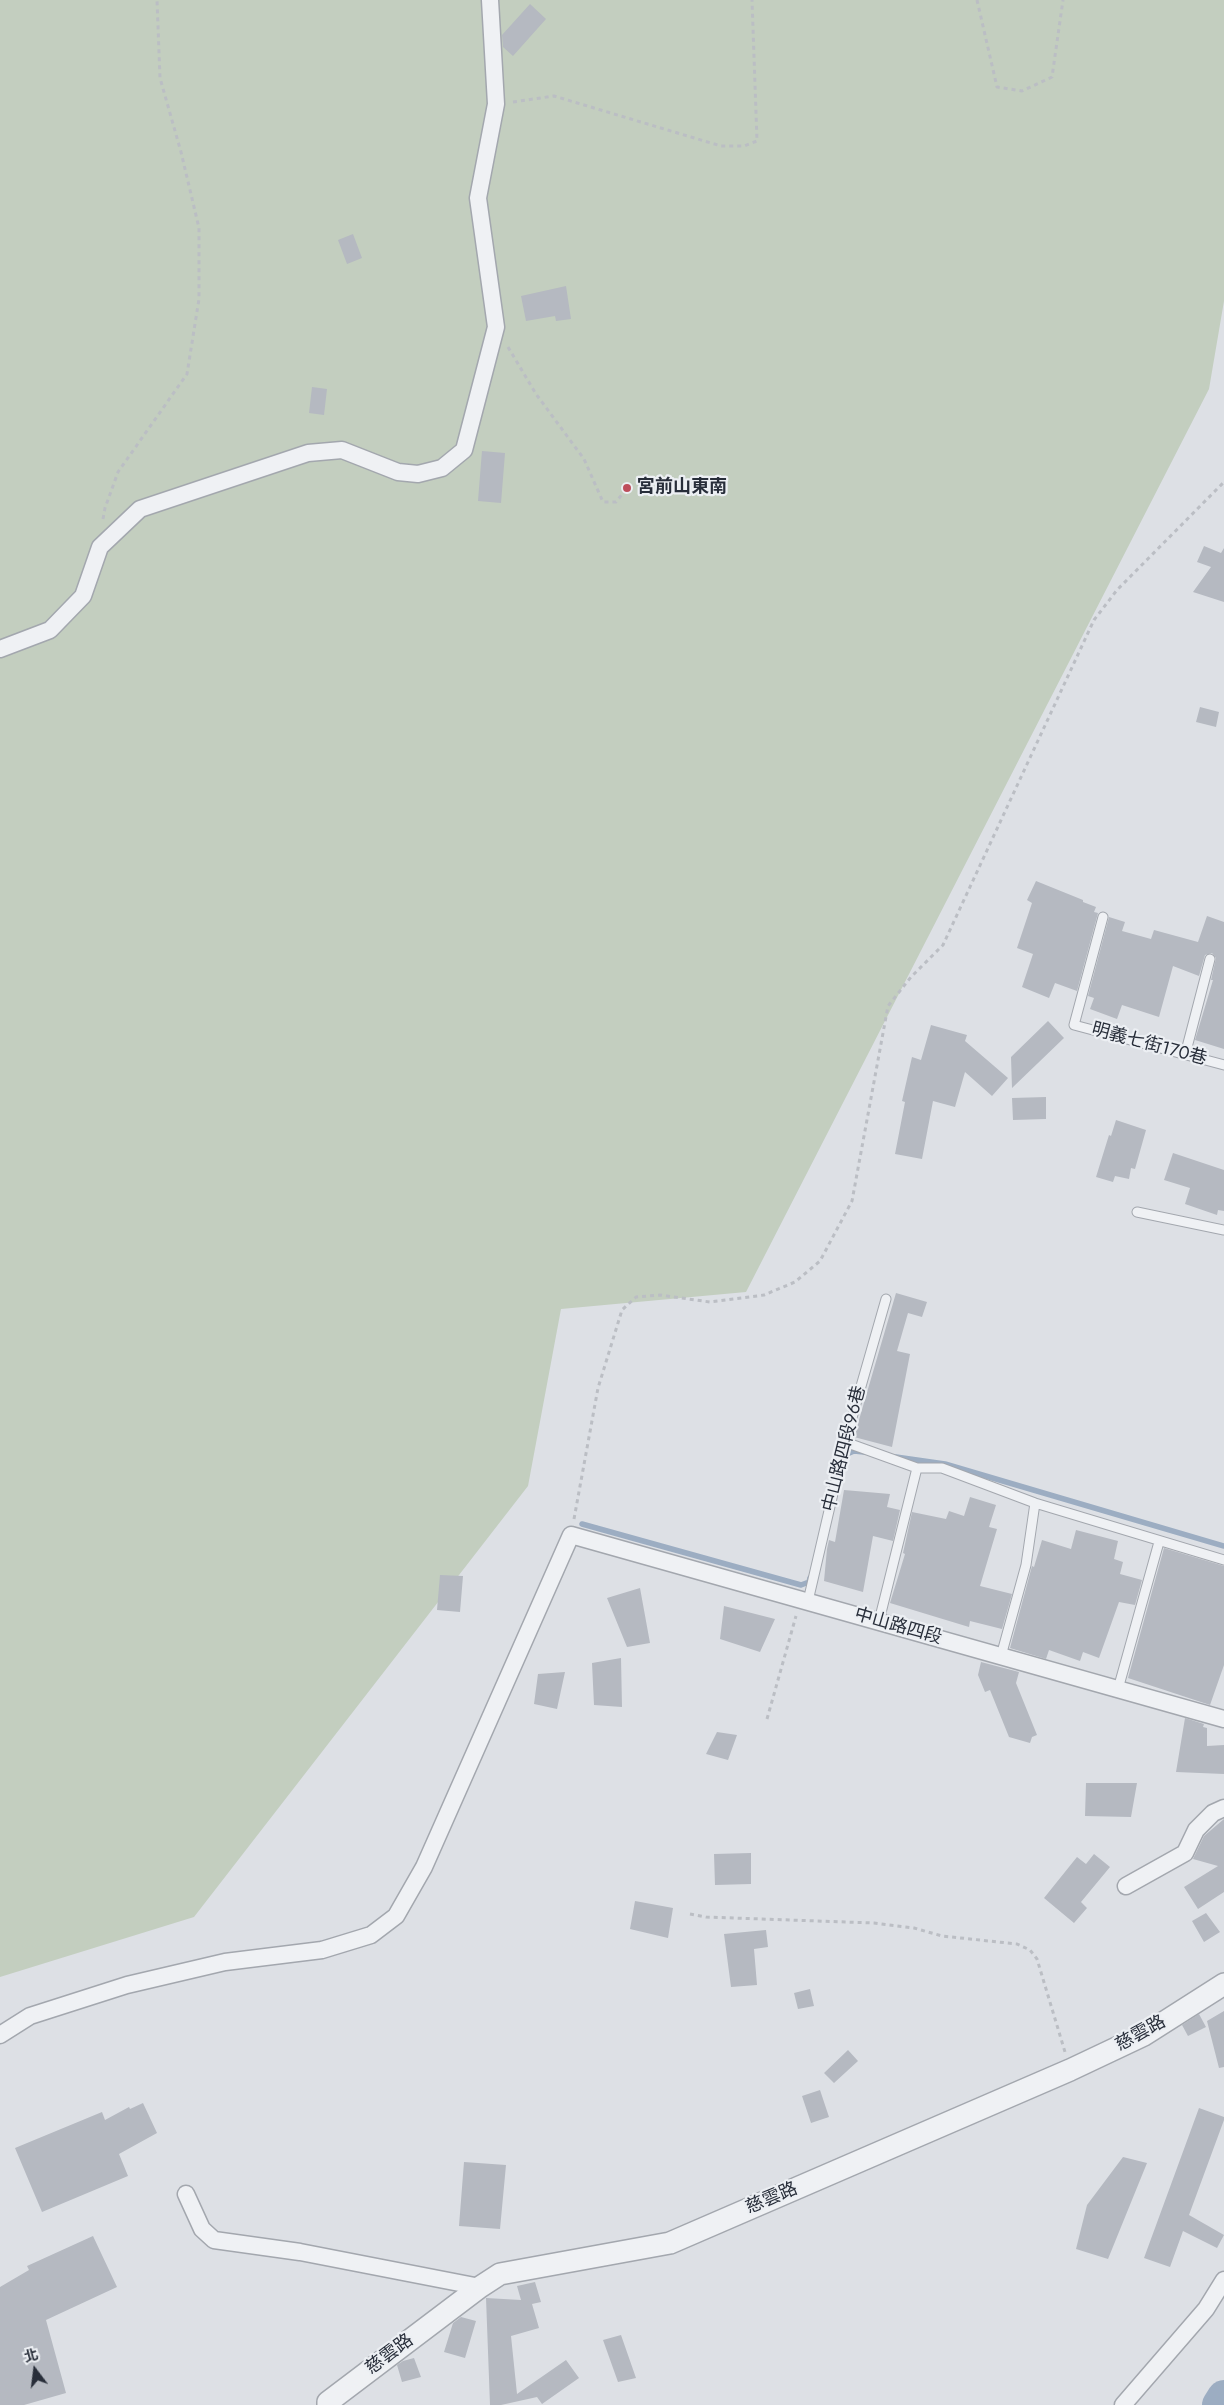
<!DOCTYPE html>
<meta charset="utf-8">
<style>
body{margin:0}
#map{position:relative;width:1224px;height:2405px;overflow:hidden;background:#dde0e5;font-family:Jost,"Noto Sans TC",sans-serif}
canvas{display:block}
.north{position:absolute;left:10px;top:2345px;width:50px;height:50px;-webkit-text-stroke:4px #eceff3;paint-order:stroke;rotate:345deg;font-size:14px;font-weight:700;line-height:20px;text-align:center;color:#282e3a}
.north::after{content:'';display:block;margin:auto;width:18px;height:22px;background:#282e3a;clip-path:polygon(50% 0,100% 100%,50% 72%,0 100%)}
</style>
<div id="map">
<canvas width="1224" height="2405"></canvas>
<div class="north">北</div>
</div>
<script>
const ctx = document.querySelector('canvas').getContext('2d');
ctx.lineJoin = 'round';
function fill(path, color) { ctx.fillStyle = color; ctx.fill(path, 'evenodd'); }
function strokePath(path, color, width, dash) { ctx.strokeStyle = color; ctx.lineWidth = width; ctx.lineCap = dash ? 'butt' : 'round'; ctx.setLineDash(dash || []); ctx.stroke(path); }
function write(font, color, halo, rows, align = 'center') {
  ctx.font = font + ' Jost,"Noto Sans TC",sans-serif'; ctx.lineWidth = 4.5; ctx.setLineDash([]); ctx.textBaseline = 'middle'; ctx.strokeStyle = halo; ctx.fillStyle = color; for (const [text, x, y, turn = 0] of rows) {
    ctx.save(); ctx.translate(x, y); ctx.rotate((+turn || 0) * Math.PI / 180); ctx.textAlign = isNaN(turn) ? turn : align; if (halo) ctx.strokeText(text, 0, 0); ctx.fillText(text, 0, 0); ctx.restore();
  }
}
const green = new Path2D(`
 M0,0H1224V301L1209,389L746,1292L561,1309L528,1486L194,1917L0,1977Z`);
const stream = new Path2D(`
 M840,1457L854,1451L864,1452
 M896,1457L945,1464L1224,1546
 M582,1524L801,1585L809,1582L810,1578`);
const river = new Path2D(`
 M1219,2405L1224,2397`);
const building = new Path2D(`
 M530,4L546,19L513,56L503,47L502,35Z
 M353,234L362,258L347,264L338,240Z
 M566,286L571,319L556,321L555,316L526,321L521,296Z
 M312,387L327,389L324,415L309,413Z
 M482,451L505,453L501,503L478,501Z
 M1204,546L1221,553L1224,548V602L1193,592L1211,567L1197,562Z
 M1200,707L1219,712L1216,727L1196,722Z
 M1036,881L1083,900V902L1096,907L1094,912L1098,913L1077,991L1055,983L1049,998L1022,987L1033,954L1017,948L1032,903L1027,900Z
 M1207,916L1224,922V1049L1195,1040L1213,980H1211L1216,958L1212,953L1205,955L1199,976L1173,966L1159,1017L1122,1005L1117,1019L1090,1009L1094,998L1088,996L1109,917L1125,922L1122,931L1151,939L1154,930L1198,942Z
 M1048,1021L1064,1038L1012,1088L1011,1057Z
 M931,1025L967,1035L965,1041L1008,1078L992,1096L965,1072L955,1107L933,1101L922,1159L895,1154L905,1102L902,1101L912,1057L921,1060Z
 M1046,1097V1119L1013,1120L1012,1098Z
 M1116,1120L1146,1130L1135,1169L1131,1168L1129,1179L1115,1176L1113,1182L1096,1177L1109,1135L1111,1136Z
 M1173,1153L1224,1170V1211L1218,1210L1217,1215L1185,1204L1190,1188L1164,1180Z
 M896,1293L927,1302L922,1317L908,1313L897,1351L910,1354L892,1447L854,1437Z
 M844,1490L890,1494L887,1507L900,1510L893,1541L873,1536L863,1592L824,1581L827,1549L829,1540L835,1542Z
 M970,1497L996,1505L989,1527L997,1529L980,1586L1012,1594L1002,1629L970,1621L969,1627L890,1603L905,1554L903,1553L912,1512L946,1519L949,1511L964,1516Z
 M1076,1530L1118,1541L1114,1559L1123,1562L1120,1574L1142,1580L1135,1605L1119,1602L1099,1658L1083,1652L1080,1661L1049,1650L1046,1659L1010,1648L1032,1566L1034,1567L1042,1540L1071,1549Z
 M1164,1548L1224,1566V1665L1210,1705L1128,1678Z
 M440,1575L463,1576L460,1612L437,1610Z
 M640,1588L650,1643L627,1647L607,1598Z
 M724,1606L775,1619L760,1652L720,1639Z
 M621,1658L622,1707L594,1705L592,1663Z
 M981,1662L1019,1672L1016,1683L1037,1735L1032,1737L1030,1743L1009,1737L990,1690L985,1692L978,1675Z
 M565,1672L557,1709L534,1704L538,1674Z
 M1185,1718L1204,1724L1203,1727L1207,1728V1746L1224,1745V1774L1176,1772Z
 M717,1732L737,1735L728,1760L706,1754Z
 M1086,1783H1137L1131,1817L1085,1816Z
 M1224,1819V1892L1198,1909L1184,1887L1218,1866L1193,1859L1204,1836Z
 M751,1853V1884L715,1885L714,1854Z
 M1094,1854L1110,1867L1081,1902L1087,1908L1074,1923L1044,1898L1077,1857L1086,1864Z
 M635,1901L673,1908L668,1938L630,1929Z
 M1206,1913L1220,1932L1204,1942L1192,1921Z
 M766,1930L768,1947L754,1949L757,1985L731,1987L724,1934Z
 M810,1989L814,2006L798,2009L794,1993Z
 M1224,2011V2067L1219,2068L1207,2021Z
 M1199,2014L1206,2027L1188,2036L1182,2025Z
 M848,2050L858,2061L834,2083L824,2073Z
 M820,2090L829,2117L811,2123L802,2096Z
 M143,2103L157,2133L119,2154L128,2176L42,2212L15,2148L102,2112L105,2120L129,2107L130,2109Z
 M1199,2108L1224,2117V2120L1189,2215L1224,2235L1217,2248L1183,2231L1170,2267L1144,2258Z
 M1123,2157L1147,2163L1108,2259L1076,2249L1087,2205Z
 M464,2162L506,2165L500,2229L459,2226Z
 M93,2236L117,2287L46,2320L66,2393L24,2405H0V2287L29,2270L27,2266Z
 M535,2282L541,2302L532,2304L539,2328L511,2336L517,2394L566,2360L579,2378L542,2404L537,2397L501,2405H490L486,2298L521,2300L517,2286Z
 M461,2317L476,2321L465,2358L444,2352L453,2323Z
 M621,2335L636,2378L618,2382L603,2340Z
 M414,2358L421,2377L402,2382L397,2365L403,2361Z`);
const path = new Path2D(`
 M977,0L997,87L1022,91L1052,77L1063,0
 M513,102L554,96L721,146H744L757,141L752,0
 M508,347L536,394L584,459L603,502H616L627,488
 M103,519L105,508L118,472L187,374L199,299V228L181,152L160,78L157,0
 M574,1519L598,1388L622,1310L636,1297L660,1295L710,1302L764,1295L795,1282L820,1261L852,1201L888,1006L911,977L943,945L1094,620L1117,590L1224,482
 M767,1719L796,1616
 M690,1914L706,1917L874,1923L914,1928L942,1936L1017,1944L1030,1950L1037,1959L1065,2052`);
const service = new Path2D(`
 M1103,917L1074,1025L1224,1065
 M1185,1055L1210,959
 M1137,1212L1224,1230
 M845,1442L917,1468H942L1035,1503L1224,1560
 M808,1601L845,1442L886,1299
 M879,1621L917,1468
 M1001,1656L1026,1565L1035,1503
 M1118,1689L1159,1542`);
const minor = new Path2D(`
 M0,649L50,630L83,596L100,547L140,509L308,453L342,450L398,472L418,474L442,468L464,450L496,327L478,198L496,104L490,0
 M1126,1886L1185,1853L1196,1830L1213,1813L1224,1808
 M0,2035L30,2016L127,1985L225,1962L322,1950L371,1935L396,1916L424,1867L571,1535L1224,1719
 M186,2194L202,2229L214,2240L300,2252L480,2287
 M1123,2405L1206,2309L1224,2280`);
const tertiary = new Path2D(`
 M328,2405V2402L480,2287L500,2274L670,2243L1070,2070L1144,2035L1224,1984`);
const markers = [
 [627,488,5,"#be4e5b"]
];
const poiNames = [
 ["宮前山東南",637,488]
];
const streetNames = [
 ["明義七街170巷",1149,1045,15],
 ["中山路四段96巷",845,1449,-76],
 ["中山路四段",898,1627,16],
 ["慈雲路",1141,2034,-29],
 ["慈雲路",772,2199,-23],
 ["慈雲路",390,2355,-37]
];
fill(green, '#c3cebf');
strokePath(stream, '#9cadc2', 5.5);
strokePath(river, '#9cadc2', 34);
fill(building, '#b5b9c1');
strokePath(service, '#a3a7ae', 11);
strokePath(minor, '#a3a7ae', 19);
strokePath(tertiary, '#a3a7ae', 24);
strokePath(path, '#bbbec4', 3, [4, 4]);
strokePath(service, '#eff1f4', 9);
strokePath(minor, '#eff1f4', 16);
strokePath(tertiary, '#eff1f4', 21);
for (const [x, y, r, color] of markers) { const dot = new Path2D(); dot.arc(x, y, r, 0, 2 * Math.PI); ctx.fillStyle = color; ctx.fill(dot); strokePath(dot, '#eceff3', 2); }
write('bold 18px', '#282e3a', '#eceff3', poiNames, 'left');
write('18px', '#282e3a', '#eceff3', streetNames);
</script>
